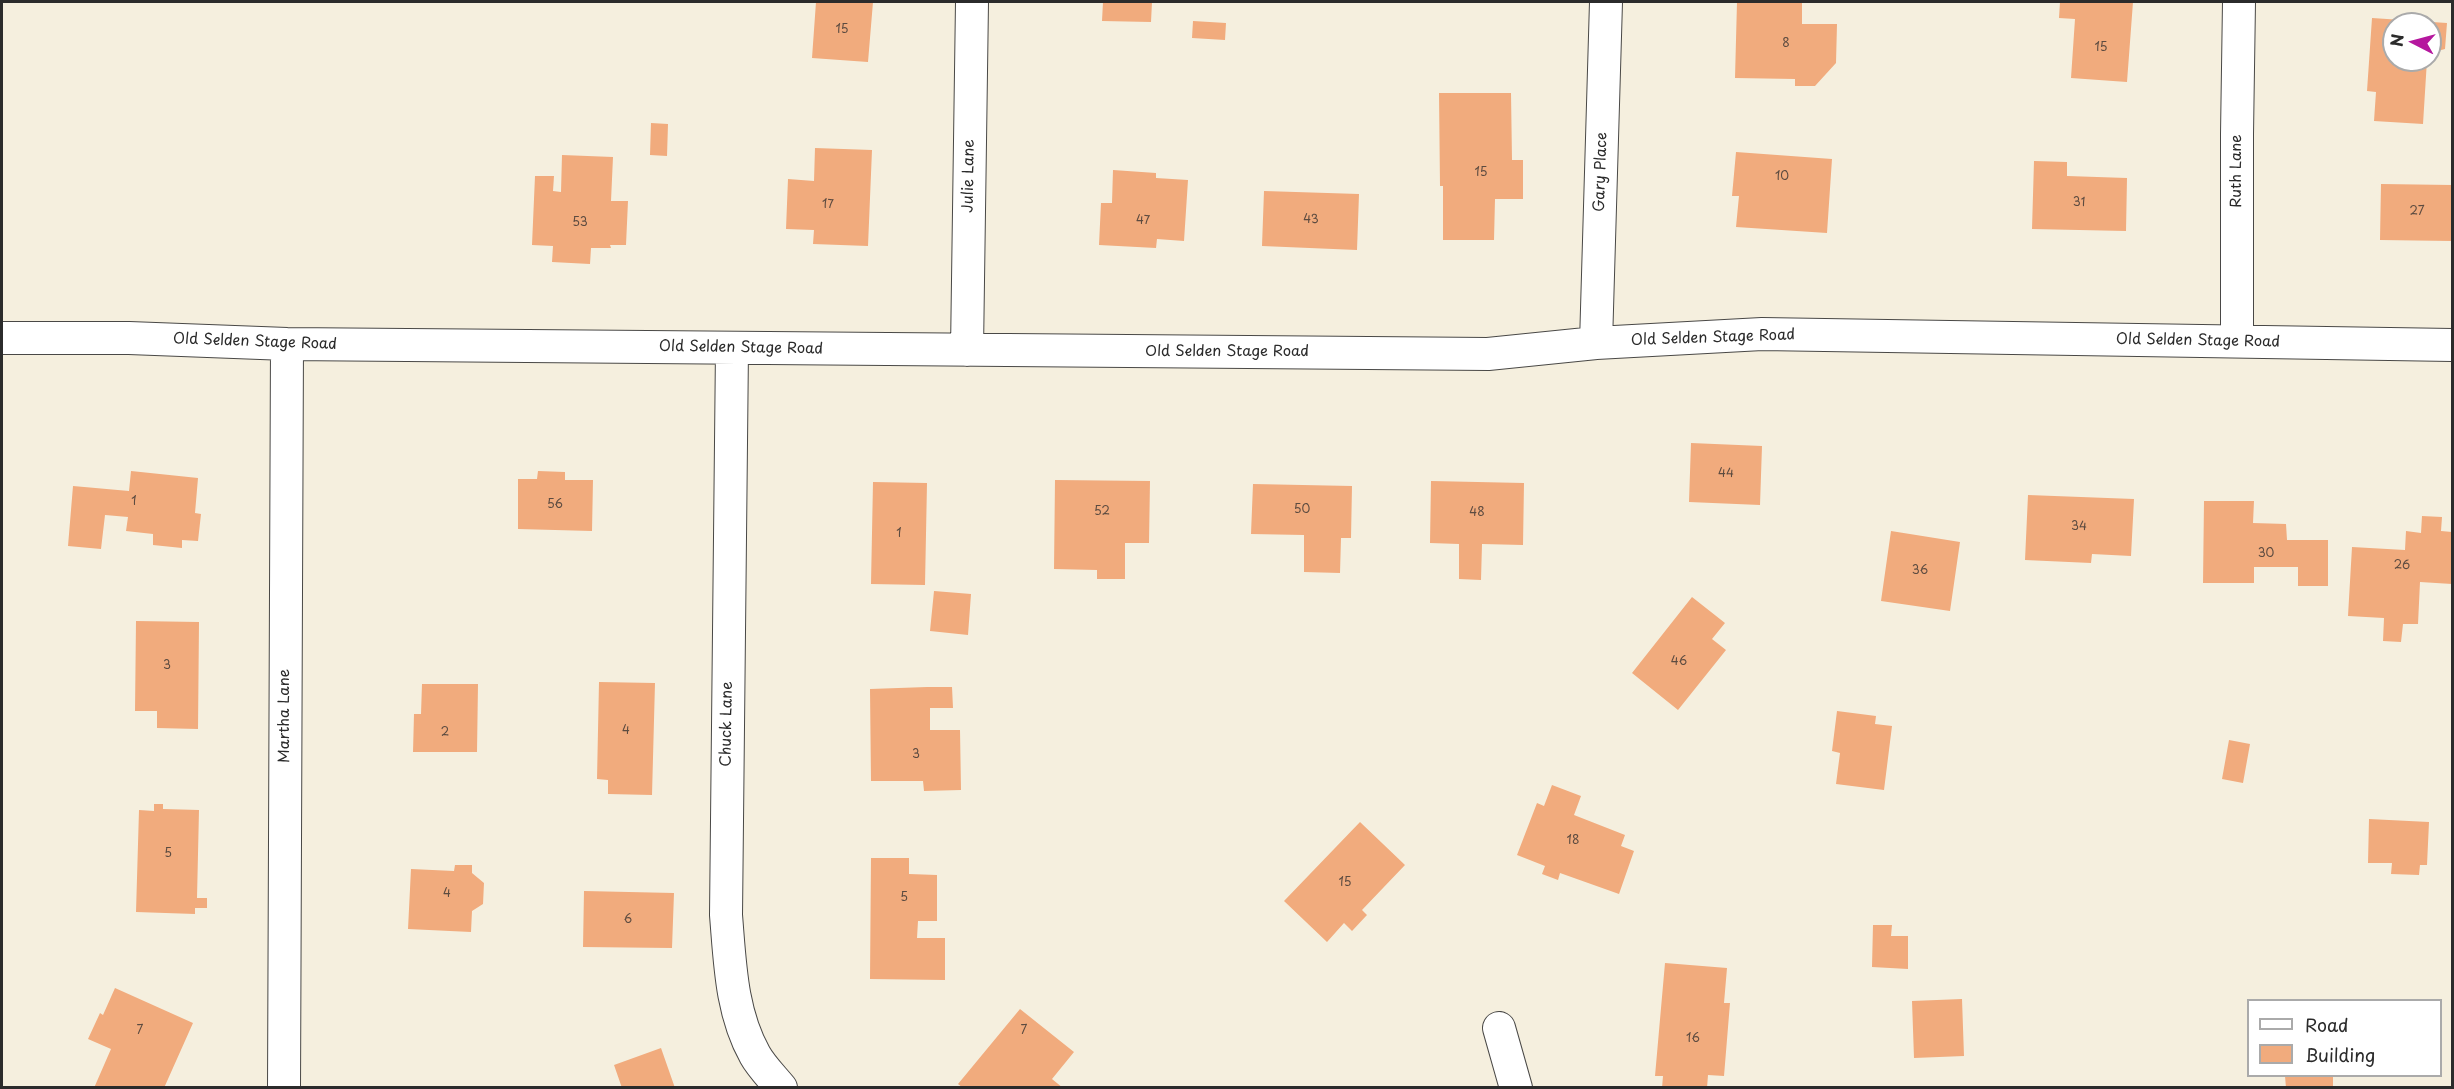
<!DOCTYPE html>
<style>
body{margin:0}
#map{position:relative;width:2454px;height:1089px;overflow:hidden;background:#f5efde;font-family:"Playpen Sans",sans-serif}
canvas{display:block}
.frame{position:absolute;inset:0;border:3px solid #2b2b2b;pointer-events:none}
.legend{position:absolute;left:2247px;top:999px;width:195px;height:78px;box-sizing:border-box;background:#fff;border:2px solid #aaa;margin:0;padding:8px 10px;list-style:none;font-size:18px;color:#2b2b2b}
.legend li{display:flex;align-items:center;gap:12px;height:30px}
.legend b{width:30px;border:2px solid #aaa}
.north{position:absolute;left:2382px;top:12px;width:60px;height:60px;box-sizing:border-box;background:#fff;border:2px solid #aaa;border-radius:50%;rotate:276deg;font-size:16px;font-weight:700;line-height:24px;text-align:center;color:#2b2b2b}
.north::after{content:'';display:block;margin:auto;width:21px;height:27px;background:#b5179e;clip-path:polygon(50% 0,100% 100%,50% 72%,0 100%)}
</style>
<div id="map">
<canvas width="2454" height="1089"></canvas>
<div class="frame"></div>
<ul class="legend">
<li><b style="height:8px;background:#fff"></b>Road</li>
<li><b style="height:16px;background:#f1ab7d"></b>Building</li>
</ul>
<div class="north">N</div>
</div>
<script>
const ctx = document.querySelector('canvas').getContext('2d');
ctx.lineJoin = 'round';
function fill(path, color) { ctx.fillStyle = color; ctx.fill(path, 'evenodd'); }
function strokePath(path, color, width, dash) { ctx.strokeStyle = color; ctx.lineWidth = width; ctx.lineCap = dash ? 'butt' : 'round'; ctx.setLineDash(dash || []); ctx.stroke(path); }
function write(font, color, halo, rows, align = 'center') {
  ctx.font = font + ' "Playpen Sans",sans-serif'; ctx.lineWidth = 5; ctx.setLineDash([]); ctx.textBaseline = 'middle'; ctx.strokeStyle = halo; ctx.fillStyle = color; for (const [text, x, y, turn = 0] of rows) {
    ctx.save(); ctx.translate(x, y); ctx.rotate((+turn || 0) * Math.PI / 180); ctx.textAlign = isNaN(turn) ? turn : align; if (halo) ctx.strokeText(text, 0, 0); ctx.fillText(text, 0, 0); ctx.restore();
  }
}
const building = new Path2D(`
 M816,2H873L868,62L812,58Z
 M1103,2H1152L1151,22L1102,21Z
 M1737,2H1802V24H1837L1836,63L1815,86H1795V79L1735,78Z
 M2060,2H2133L2127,82L2071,78L2075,19L2059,18Z
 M2372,18L2447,23L2445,49L2430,53V24H2394V60H2427L2423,124L2374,121L2376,92L2367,91Z
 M1193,21L1226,23L1225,40L1192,38Z
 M1439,93H1511L1512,160H1523V199H1495L1494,240H1443V186H1440Z
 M651,123L668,124L667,156L650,155Z
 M815,148L872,150L868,246L813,244L814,230L786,229L788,179L814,181Z
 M1736,152L1832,159L1827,233L1736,227L1739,196H1732Z
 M562,155L613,157L611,201H628L626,245H610L611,248H591L590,264L552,262L553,246L532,245L535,176H554L553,191L561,192Z
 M2034,161L2067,162V176L2127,178L2126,231L2032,229Z
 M1113,170L1156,173V178L1188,180L1184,241L1157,239L1156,248L1099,245L1101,203H1112Z
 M2381,184L2452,185V241L2380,240Z
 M1264,191L1359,194L1357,250L1262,246Z
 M1691,443L1762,446L1760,505L1689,502Z
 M131,471L198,478L195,513L201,514L198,541L182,540V548L153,545V534L126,531L128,517L105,515L101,549L68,546L73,486L129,491Z
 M538,471L565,472V480H593L592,531L518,529V479H537Z
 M1055,480L1150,481L1149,543H1125V579H1097V570L1054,569Z
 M1431,481L1524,483L1523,545L1482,544L1481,580L1459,579V544L1430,543Z
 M873,482L927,483L925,585L871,584Z
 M1253,484L1352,486L1351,538H1341L1340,573L1304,572V535L1251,534Z
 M2028,495L2134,499L2131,556L2092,554L2091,563L2025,560Z
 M2204,501H2254L2253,523L2286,524L2287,540H2328V586H2298V567H2254V583H2203Z
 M2422,516L2442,517L2441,531L2452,532V584L2420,582L2418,624H2403L2401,642L2383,641L2384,618L2348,616L2352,547L2405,550L2406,531L2421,533Z
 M1891,531L1960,542L1950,611L1881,601Z
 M934,591L971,594L968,635L930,631Z
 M1692,597L1725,623L1712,639L1726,650L1678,710L1632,673Z
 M136,621L199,622L198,729L157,728V711H135Z
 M599,682L655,683L652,795L608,794V780L597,779Z
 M422,684H478L477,752H413L414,714H421Z
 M927,687H952L953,708H930V730H960L961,790L924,791L923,781H871L870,689Z
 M1837,711L1876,716L1875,724L1892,726L1884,790L1836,784L1840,753L1832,751Z
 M2229,740L2250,744L2243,783L2222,779Z
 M1552,785L1581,796L1574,815L1625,835L1621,846L1634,851L1619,894L1560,873L1558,880L1542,874L1545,866L1517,855L1537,803L1544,806Z
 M154,804H163V809L199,810L197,898H207V908H195V914L136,912L139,810L154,811Z
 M2369,819L2429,822L2427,865H2420L2419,875L2391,874L2392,863H2368Z
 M1360,822L1405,865L1362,910L1367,915L1352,931L1344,923L1327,942L1284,901Z
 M871,858H909V874L937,875V921H918L917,938H945V980L870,979Z
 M455,865H472V873L484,883L483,904L472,911L471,932L408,929L411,869L454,871Z
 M584,891L674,893L672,948L583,947Z
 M1873,925H1892L1891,936H1908V969L1872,967Z
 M1665,963L1727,968L1724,1003H1730L1724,1076L1708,1075L1707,1088H1662L1663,1076H1655Z
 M115,988L193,1023L164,1088H94L111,1049L88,1039L100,1013L103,1015Z
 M1962,999L1964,1056L1914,1058L1912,1001Z
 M1020,1009L1074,1052L1052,1079L1063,1088H963L958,1084Z
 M661,1048L675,1088H622L614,1065Z
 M2285,1076H2333V1088H2286Z`);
const minor = new Path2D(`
 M2,338H129L287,344L1488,354L1596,343L1762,334L2452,345
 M2237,341V134L2239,2
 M1596,343L1606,2
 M732,348L726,915C730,963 731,1012 755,1055C761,1066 772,1077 781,1088
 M967,350L972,2
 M1499,1028L1516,1088
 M284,1088L287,344`);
const numberNames = [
 ["15",842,30],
 ["8",1786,44],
 ["15",2101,48],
 ["15",1481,173],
 ["10",1782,177],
 ["31",2079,203],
 ["17",828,205],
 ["27",2417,212],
 ["43",1311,220],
 ["47",1143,221],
 ["53",580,223],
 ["44",1726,474],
 ["1",134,502],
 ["56",555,505],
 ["50",1302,510],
 ["52",1102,512],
 ["48",1477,513],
 ["34",2079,527],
 ["1",899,534],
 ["30",2266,554],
 ["26",2402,566],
 ["36",1920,571],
 ["46",1679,662],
 ["3",167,666],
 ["4",626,731],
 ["2",445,733],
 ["3",916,755],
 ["18",1573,841],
 ["5",168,854],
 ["15",1345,883],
 ["4",447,894],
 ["5",904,898],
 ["6",628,920],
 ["7",140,1031],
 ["7",1024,1031],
 ["16",1693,1039]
];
const streetNames = [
 ["Ruth Lane",2237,171,-90],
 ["Gary Place",1601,172,-88],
 ["Julie Lane",969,176,-89],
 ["Old Selden Stage Road",1713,338,-2],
 ["Old Selden Stage Road",2198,341,1],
 ["Old Selden Stage Road",255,342,2],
 ["Old Selden Stage Road",741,348,1],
 ["Old Selden Stage Road",1227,352],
 ["Martha Lane",285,716,-90],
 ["Chuck Lane",727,724,-89]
];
fill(building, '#f1ab7d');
strokePath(minor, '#494846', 34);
strokePath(minor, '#fff', 32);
write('12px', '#5c4b40', null, numberNames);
write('15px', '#2b2b2b', '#fff', streetNames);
</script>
